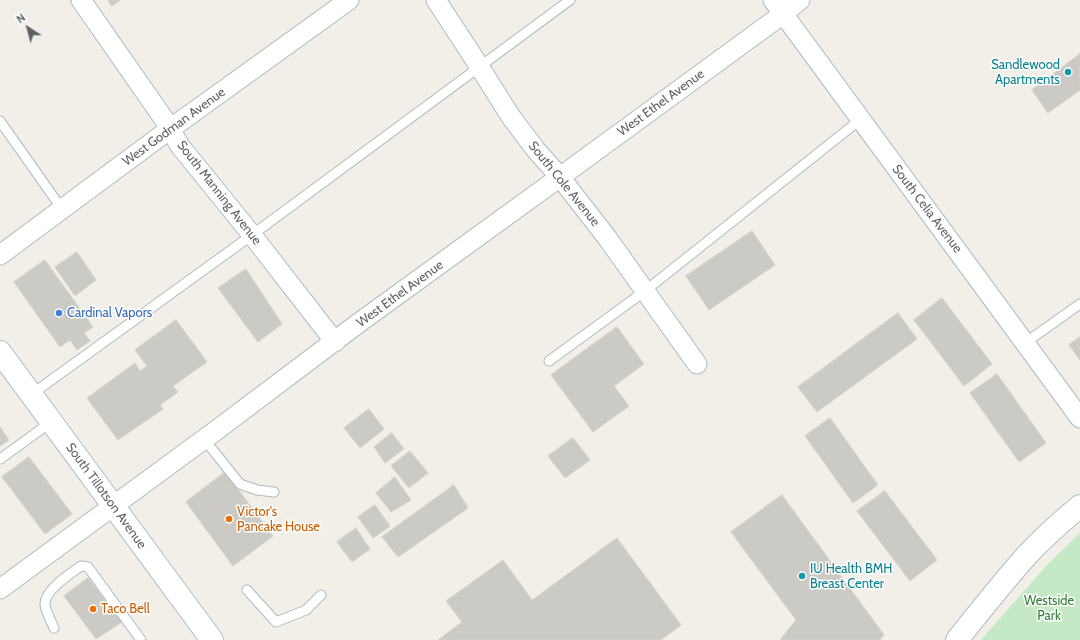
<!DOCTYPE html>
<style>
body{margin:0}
#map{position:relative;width:1080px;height:640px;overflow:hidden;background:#f1efe8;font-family:Cabin,sans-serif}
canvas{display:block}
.north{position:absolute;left:8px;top:8px;width:40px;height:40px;-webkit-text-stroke:3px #fff;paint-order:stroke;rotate:324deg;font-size:11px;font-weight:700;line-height:16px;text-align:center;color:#5f6368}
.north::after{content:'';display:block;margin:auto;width:14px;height:18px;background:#5f6368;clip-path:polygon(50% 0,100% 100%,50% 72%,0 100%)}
</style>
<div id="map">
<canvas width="1080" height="640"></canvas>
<div class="north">N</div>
</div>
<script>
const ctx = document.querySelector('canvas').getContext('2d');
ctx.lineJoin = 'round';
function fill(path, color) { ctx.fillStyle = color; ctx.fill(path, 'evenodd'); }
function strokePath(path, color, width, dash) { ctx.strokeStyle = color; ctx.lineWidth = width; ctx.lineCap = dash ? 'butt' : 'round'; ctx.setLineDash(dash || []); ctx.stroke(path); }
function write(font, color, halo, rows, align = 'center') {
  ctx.font = font + ' Cabin,sans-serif'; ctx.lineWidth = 3; ctx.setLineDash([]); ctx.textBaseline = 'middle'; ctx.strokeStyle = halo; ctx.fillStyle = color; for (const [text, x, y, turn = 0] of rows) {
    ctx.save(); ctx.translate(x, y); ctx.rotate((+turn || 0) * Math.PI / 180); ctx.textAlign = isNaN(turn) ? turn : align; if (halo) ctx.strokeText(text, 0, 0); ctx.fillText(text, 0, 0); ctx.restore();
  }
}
const green = new Path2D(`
 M1080,533V640H981L1046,566Z`);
const building = new Path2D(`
 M108,0H120L112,6Z
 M1080,54V90L1048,113L1032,90Z
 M752,231L775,265L709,310L686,276Z
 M77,252L96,280L75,296L55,267Z
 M45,260L93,327L84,333L90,341L77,350L70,340L60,347L14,282Z
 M246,269L282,324L258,342L218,288Z
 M942,298L992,364L964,386L914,320Z
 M898,313L917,339L817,412L798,387Z
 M176,320L207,362L173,386L178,392L160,405L163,409L118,440L87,398L135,363L140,371L147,366L135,350Z
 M617,327L644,364L614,386L629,406L593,432L551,375Z
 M1080,337V360L1069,345Z
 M997,374L1046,443L1019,462L970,393Z
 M369,409L384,429L360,448L344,428Z
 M830,418L878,485L853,503L805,436Z
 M0,427L9,440L0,446Z
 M392,433L404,449L385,463L374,447Z
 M573,438L590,460L565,478L548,456Z
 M410,451L428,473L409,488L391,466Z
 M29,457L72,514L45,534L2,477Z
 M225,472L273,536L233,566L186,502Z
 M395,477L411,500L391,512L376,493Z
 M454,485L468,508L398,557L382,537Z
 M885,491L937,560L910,581L857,511Z
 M782,495L884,635L880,640H780L796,620L731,532Z
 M375,505L390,526L373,538L358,517Z
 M356,528L370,549L352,562L337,542Z
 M617,538L681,625L661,640H438L462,622L446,601L503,560L532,600Z
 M88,578L122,622L96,639L64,596Z`);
const lane = new Path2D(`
 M0,121L62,209
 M1025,343L1080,304
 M549,361L645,291L861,119
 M32,394L252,235L570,0
 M204,439L240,484L257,490L274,492
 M0,459L51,422
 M247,590L276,622L306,610L321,595
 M54,628C52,623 45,609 45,605C44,590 70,574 81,566L88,567L141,640`);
const street = new Path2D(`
 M81,0L166,122L180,146L252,235L335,342
 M436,0L472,55L511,117L536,150L560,177L608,239L697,364
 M773,0L1080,418
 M0,255L170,129L349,0
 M0,589L218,429L360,322L560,177L783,14L800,0`);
const secondary = new Path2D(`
 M0,352L212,640
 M957,640C980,611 1003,582 1028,554C1044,537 1062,521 1080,506`);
const markers = [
 [1068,72,4,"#0f9aa8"],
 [59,313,4,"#3f7fe0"],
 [229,519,4,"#e8710a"],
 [802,576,4,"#0f9aa8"],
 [93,609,4,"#e8710a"]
];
const cultureNames = [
 ["Sandlewood",1060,65],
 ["Apartments",1060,80],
 ["IU Health BMH",810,569,"left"],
 ["Breast Center",810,584,"left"]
];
const streetNames = [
 ["West Ethel Avenue",661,103,-36],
 ["West Godman Avenue",174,127,-36],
 ["South Cole Avenue",564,184,51],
 ["South Manning Avenue",219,193,52],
 ["South Celia Avenue",927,209,53],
 ["West Ethel Avenue",400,294,-36],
 ["South Tillotson Avenue",106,496,54]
];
const shopNames = [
 ["Cardinal Vapors",67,313]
];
const foodNames = [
 ["Victor's",237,512],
 ["Pancake House",237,527],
 ["Taco Bell",101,609]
];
const parkNames = [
 ["Westside",1049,601],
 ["Park",1049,616]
];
fill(green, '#c5e8c5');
fill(building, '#cccac5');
strokePath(building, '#d6d1c6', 1);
strokePath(lane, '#b5b8bc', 11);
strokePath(street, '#b5b8bc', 21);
strokePath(secondary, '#b6babf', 24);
strokePath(lane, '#fff', 9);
strokePath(street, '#fff', 19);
strokePath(secondary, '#fff', 22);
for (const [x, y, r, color] of markers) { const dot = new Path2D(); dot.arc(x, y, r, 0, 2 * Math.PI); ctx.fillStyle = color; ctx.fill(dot); strokePath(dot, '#fff', 1.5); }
write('13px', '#0d838f', '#fff', cultureNames, 'right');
write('13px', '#5f6368', '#fff', streetNames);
write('13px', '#366cbe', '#fff', shopNames, 'left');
write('13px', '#c56008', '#fff', foodNames, 'left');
write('13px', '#348238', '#fff', parkNames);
</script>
